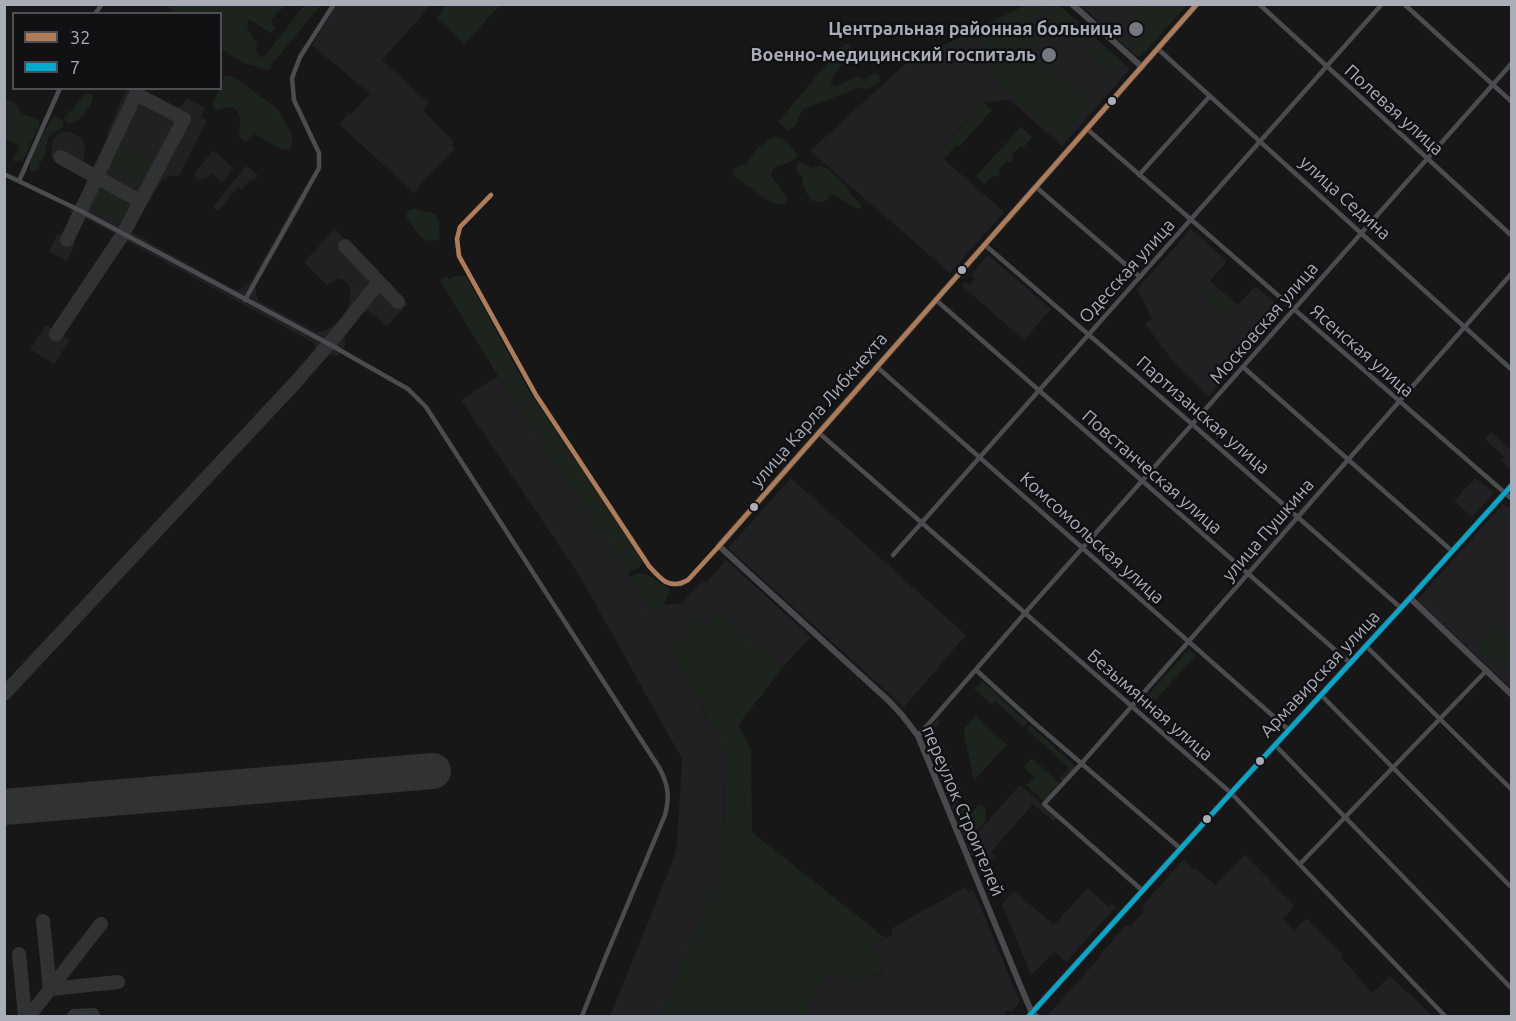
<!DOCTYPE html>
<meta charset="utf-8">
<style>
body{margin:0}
#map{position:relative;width:1516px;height:1021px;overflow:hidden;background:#171717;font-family:Ubuntu,sans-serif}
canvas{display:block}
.frame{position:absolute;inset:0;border:6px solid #a8adb8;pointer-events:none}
.legend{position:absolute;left:12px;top:12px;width:210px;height:78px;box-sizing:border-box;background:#111113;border:2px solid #4d4f55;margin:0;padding:8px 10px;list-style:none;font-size:18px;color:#a8adb8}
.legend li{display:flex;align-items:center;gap:12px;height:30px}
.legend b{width:30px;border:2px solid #4d4f55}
</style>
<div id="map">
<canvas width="1516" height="1021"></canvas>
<div class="frame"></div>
<ul class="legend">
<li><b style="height:8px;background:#b07c57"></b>32</li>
<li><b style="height:8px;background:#00a9ce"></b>7</li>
</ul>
</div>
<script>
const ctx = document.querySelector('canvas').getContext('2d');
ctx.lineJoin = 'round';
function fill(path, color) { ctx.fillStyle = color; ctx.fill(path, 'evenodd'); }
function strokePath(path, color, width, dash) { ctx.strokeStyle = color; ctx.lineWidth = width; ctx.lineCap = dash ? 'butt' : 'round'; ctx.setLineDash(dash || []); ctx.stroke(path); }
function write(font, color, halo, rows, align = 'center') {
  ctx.font = font + ' Ubuntu,sans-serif'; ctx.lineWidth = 5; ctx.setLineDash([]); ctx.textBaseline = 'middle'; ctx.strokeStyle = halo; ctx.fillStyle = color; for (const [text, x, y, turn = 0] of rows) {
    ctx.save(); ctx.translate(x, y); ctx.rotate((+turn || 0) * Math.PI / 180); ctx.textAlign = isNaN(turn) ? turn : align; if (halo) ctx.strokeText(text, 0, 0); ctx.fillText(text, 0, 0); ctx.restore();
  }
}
const built = new Path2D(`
 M336,5H431L382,60L429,103L423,110L454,142L451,145L455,149L418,187L419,189L414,193L339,124L349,113L351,114L370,94L312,45Z
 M1028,5H1059L1086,29V34L1089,37L1093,36L1130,69L1062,146L1010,100L983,102L937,153L1004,212L950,273L810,151L905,64Z
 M1080,5H1187L1141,56H1136Z
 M126,89H139L177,108L182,106L187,98L205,108L201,117L207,120L179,176H169L161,182L131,232L235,290H239L251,281L301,193L307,197L256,286V294L259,301L316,332L326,330L341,320L346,313L350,301V287L345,281L339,278L334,280L327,285L304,262L335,229L408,304L387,326L369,311L358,314L348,325L345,335V346L338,356L327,354L292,395L282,388L316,350L314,343L123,239L62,335L70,340L54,364L30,349L46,325L54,330L116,234L82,217L70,239L76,243L67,261L49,251L58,234L64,236L75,215L70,212L74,204L80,203L91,180L53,159L51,154L53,140L57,135L62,132H69L79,137L84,142L85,148L83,164L96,171L110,141L107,135Z
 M213,151L234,168L222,182L211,173L205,180L202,179L200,181L193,175Z
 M246,166L258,175L254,181L251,179L242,190L238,187L218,211L213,207Z
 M1191,229L1227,261L1210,281L1238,305L1255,286L1285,311L1209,396L1172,360L1145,324L1152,318L1137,289Z
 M988,255L1051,309L1024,340L962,286L965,282L970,285L975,279L971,275Z
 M498,376L628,573L650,613L664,605L682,603L693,622L696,696L697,695L700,702L699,703L725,752L724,867L660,1016H610L673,861L677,845L682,759L581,578L461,400Z
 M1491,432L1511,450V470L1501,461L1504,457L1485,439Z
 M791,478L966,635L904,707L728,548Z
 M1475,478L1494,493L1472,517L1454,501Z
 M1503,504L1507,508L1511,504V505L1512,684L1509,686L1467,647V645L1461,641L1417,600Z
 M726,560L811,637L782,668L720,612L707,626L693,613L685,599L703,580L706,582Z
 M1020,785L1057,817L1053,821L1033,804L991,852L995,856L985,867L971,855L967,844Z
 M1245,855L1295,906L1283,919L1294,930L1307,918L1343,955L1341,957L1372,993L1390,976L1406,992L1408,991L1432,1016H1047L1099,958L1098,957L1126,925L1130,927L1145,910L1142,906L1183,860L1194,870L1196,868L1215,885Z
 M965,887L968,892L973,889L1020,1002L1011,1012L1008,1010L1002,1016H804L830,969L858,984L884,971L871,946L893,934L891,929Z
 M1088,888L1109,907L1112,904L1116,907L1066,962L1054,952L1031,975L1002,905L1014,891L1054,925Z`);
const green = new Path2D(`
 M448,4H500V5L465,44L436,18Z
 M1028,4L1048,5L1030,24L1040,33L1027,47L1087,100L1086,110L1060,140L999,84L996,78V56C979,32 970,36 947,48L942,46Z
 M164,5H285L272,19V23L275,28L271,33L249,19L247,28L257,42L256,52L259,56L263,57L267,54L304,5H321L271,65L270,70L246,64L221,49L220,14L176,13Z
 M1144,5H1187L1141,56H1136L1124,44L1142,25L1133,17Z
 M1060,6L1086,29L1085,34L1078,42L1046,14L1052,7L1056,10Z
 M1085,42H1088L1097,50L1102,44L1121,61L1111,73L1081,46Z
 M848,44L852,50C847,63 832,71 831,84L836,87L856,77H859L863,80L873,74L879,75L880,81L868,89L858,88L803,109L795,126L787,130L778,122L843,45Z
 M226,75L233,77L277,108L291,132L293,143L289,150L281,149L255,134L249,140L244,141L239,136L240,118L238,111C230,104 225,109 216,110L213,107C213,98 217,96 220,88C222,83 221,80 226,75Z
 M87,93L93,96C92,107 79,124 68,124L64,120L65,117L85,95Z
 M7,99L17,105L19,111L23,115L38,119L40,122C37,134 28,145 26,156L21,161H12L19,146L5,138V100Z
 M983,102L992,110L959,147L957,145L944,159L937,154Z
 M54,116L62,120L64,126L55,132L48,138L45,155L40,163L38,170L31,172C31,170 30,169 30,167C29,160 49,122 54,116Z
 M1021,127L1032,137L1023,148L1020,146L1012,155L1013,159L1011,162H1006L999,169L1000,173L999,175L996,177L993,176L985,184L976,176Z
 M772,137C785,136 791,145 797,155C788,171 772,158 771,176L787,198V203C780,206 776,205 770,202L733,175C733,166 739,166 746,164L756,150Z
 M117,143L149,159L151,177L146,185L106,165Z
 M798,163H803L812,168L820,166L828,169L847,187L851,195L861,204V208L858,209L853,207L834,195L830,196L827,200C824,201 820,203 817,202C808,200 802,185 802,177L796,171V167Z
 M96,187L135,207L127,222L120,223L87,206Z
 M412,209C418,209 420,211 426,212C427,212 429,212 431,212C442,215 439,230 440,238C424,248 414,229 406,217L407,212Z
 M446,276L449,279L454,276H466L529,391L641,558L642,563L640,567L628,573L498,376L440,281Z
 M1213,287L1233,305L1224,315L1204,297Z
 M639,573L648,575L670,589L664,605L650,613L630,577Z
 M685,599L693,613L707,626L720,612L782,668L739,724L740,728L751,749L752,832L885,938L871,946L884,970L858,984L830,969L804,1016H660L724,867L725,752L699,702L700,701L697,695L695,696L669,647L693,634L688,624L692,621L682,603Z
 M1496,625L1511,639V673L1494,657L1490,660L1475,647Z
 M1189,649L1196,655L1153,703L1149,700L1141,709L1138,706Z
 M982,681L1027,722L1023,727L995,701L992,705L974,689Z
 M975,716L1007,745L974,780L965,740L964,728Z
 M937,720L940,722L930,733L945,747L938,755L954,769L947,777L962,791L955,799L971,814L980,803L985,807L986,821L968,840L965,839L923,735Z
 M1030,725L1076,767L1063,782L1059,779L1069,768L1027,729Z
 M1032,758L1061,785L1045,802L1026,785L1034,777L1024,767Z`);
const taxiway = new Path2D(`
 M60,157L140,201
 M345,246L398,302
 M56,334L123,234L184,119L136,94L67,240
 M4,694L294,384L329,344L379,282
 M43,921L50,989L118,982
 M19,954L25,1016
 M29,1016L101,924
 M74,1016L93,1015`);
const runway = new Path2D(`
 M4,807L433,771`);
const street = new Path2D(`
 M1259,4L1512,236
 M1404,4L1512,102
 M95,14L102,4
 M1158,49L1512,370
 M1087,129L1512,499
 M4,174L81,211L329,344L408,389L426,407L660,769C668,785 670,797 665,815L606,956L582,1016
 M1139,175L1210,96
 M19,181L60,88
 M1036,187L1140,277
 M491,195L460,227L457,239L459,256L536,395L649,566L665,582L673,584H681L688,580L719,546
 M985,245L1192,424L1401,608
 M245,300L319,168V153L294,100L292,78L300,57L334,4
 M936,300L1350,663
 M877,367L1289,730
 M1243,367L1452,551
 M819,433L1231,793L1445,1016
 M893,555L1382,4
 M1366,646L1512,790
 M976,670L1032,721L1181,849
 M1321,695L1512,888
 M918,736L1025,613L1512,63
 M1275,745L1512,989
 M1300,864L1486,671
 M1143,891L1044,804L1081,764L1512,273`);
const secondary = new Path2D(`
 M1072,4L1142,67
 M1410,598L1512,695
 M1029,1016L1231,793L1410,598L1512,485
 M1036,1016L1032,1013L1020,985L918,736L902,715L889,701L719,546L1197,4`);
const bus1 = new Path2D(`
 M491,195L460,227L457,239L459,256L536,395L649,566C661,580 670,590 688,580L719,546L1197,4`);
const bus2 = new Path2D(`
 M1029,1016L1231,793L1410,598L1512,485`);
const markers = [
 [1136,29,8,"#757880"],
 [1049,55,8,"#757880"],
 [1112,101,5,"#a8adb8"],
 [962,270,5,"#a8adb8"],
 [754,507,5,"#a8adb8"],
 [1260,761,5,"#a8adb8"],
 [1207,819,5,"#a8adb8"]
];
const poiNames = [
 ["Центральная районная больница",1122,29],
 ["Военно-медицинский госпиталь",1036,55]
];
const streetNames = [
 ["Полевая улица",1394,110,42],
 ["улица Седина",1345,198,42],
 ["Одесская улица",1127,271,-48],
 ["Московская улица",1264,323,-49],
 ["Ясенская улица",1362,351,41],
 ["улица Карла Либкнехта",819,410,-49],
 ["Партизанская улица",1203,415,41],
 ["Повстанческая улица",1152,472,41],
 ["улица Пушкина",1268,530,-49],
 ["Комсомольская улица",1092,538,42],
 ["Армавирская улица",1320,674,-47],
 ["Безымянная улица",1150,705,41],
 ["переулок Строителей",963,811,67]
];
fill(built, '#212123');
fill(green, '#1d241e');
strokePath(taxiway, '#313233', 14);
strokePath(runway, '#313233', 36);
strokePath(street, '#4b4c50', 4.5);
strokePath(secondary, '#4a4a4e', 6);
strokePath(bus1, '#b07c57', 4.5);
strokePath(bus2, '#00a9ce', 4.5);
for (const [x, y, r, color] of markers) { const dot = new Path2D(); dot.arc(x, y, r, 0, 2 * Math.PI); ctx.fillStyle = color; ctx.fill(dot); strokePath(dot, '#111113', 2); }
write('bold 18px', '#a8adb8', '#111113', poiNames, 'right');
write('18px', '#a8adb8', '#111113', streetNames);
</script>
